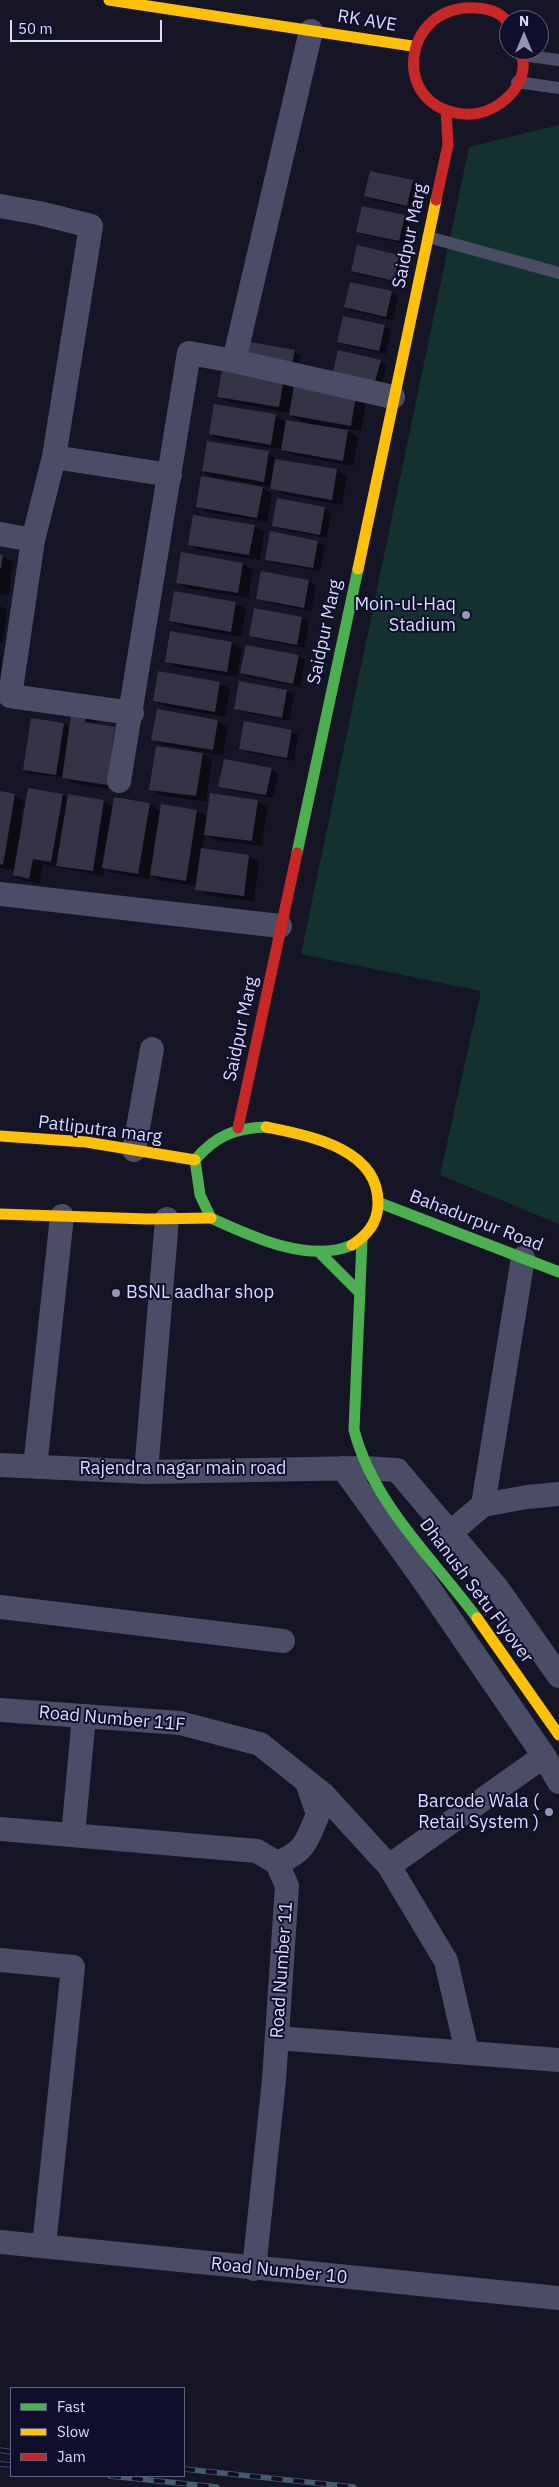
<!DOCTYPE html>
<style>
body{margin:0}
#map{position:relative;width:559px;height:2487px;overflow:hidden;background:#161525;font-family:"IBM Plex Sans",sans-serif}
canvas{display:block}
.legend{position:absolute;left:10px;top:2387px;width:175px;height:90px;box-sizing:border-box;background:#100f2b;border:1px solid #616180;margin:0;padding:6px 9px;list-style:none;font-size:15px;color:#dadbff}
.legend li{display:flex;align-items:center;gap:10px;height:25px}
.legend b{width:25px;border:1px solid #616180}
.north{position:absolute;left:499px;top:10px;width:50px;height:50px;box-sizing:border-box;background:#100f2b;border:1px solid #616180;border-radius:50%;rotate:0deg;font-size:14px;font-weight:700;line-height:20px;text-align:center;color:#dadbff}
.north::after{content:'';display:block;margin:auto;width:18px;height:22px;background:#9596b3;clip-path:polygon(50% 0,100% 100%,50% 72%,0 100%)}
.scale{position:absolute;left:10px;top:20px;width:152px;height:22px;box-sizing:border-box;border:2px solid #dadbff;border-top:0;padding-left:6px;font-size:15px;line-height:18px;white-space:nowrap;color:#dadbff;-webkit-text-stroke:4px #100f2b;paint-order:stroke}
</style>
<div id="map">
<canvas width="559" height="2487"></canvas>
<ul class="legend">
<li><b style="height:6px;background:#4caf50"></b>Fast</li>
<li><b style="height:6px;background:#ffc107"></b>Slow</li>
<li><b style="height:6px;background:#c62828"></b>Jam</li>
</ul>
<div class="north">N</div>
<div class="scale">50 m</div>
</div>
<script>
const ctx = document.querySelector('canvas').getContext('2d');
ctx.lineJoin = 'round';
function fill(path, color) { ctx.fillStyle = color; ctx.fill(path, 'evenodd'); }
function strokePath(path, color, width, dash) { ctx.strokeStyle = color; ctx.lineWidth = width; ctx.lineCap = dash ? 'butt' : 'round'; ctx.setLineDash(dash || []); ctx.stroke(path); }
function write(font, color, halo, rows, align = 'center') {
  ctx.font = font + ' "IBM Plex Sans",sans-serif'; ctx.lineWidth = 4; ctx.setLineDash([]); ctx.textBaseline = 'middle'; ctx.strokeStyle = halo; ctx.fillStyle = color; for (const [text, x, y, turn = 0] of rows) {
    ctx.save(); ctx.translate(x, y); ctx.rotate((+turn || 0) * Math.PI / 180); ctx.textAlign = isNaN(turn) ? turn : align; if (halo) ctx.strokeText(text, 0, 0); ctx.fillText(text, 0, 0); ctx.restore();
  }
}
const green = new Path2D(`
 M559,125V1224L440,1175L481,991L301,954L469,147Z`);
const shadow = new Path2D(`
 M412,181L419,185L414,209L373,200L366,196Z
 M404,217L411,221L406,244L364,235L357,231Z
 M358,247L399,256L406,260L400,284L359,274L352,270Z
 M392,292L398,296L393,320L352,311L345,307Z
 M384,326L391,330L386,354L345,345L338,341Z
 M294,352L301,356L298,372L250,364Z
 M380,361L387,365L381,388L340,379Z
 M224,368L366,403L361,431L343,428L358,437L353,466L293,455L281,449L220,440L210,434L275,416L287,422L306,424L290,415L291,413L229,402L218,396Z
 M268,453L278,460L337,470L347,476L342,505L282,494L272,487L213,477L203,471Z
 M262,488L272,494L267,522L207,512L197,506Z
 M325,508L331,512L327,538L280,529L273,525Z
 M254,526L264,532L260,560L199,550L189,544Z
 M318,542L325,546L320,571L273,563L266,559Z
 M182,554L243,564L253,570L248,598L187,588L177,582Z
 M0,556L13,562L9,595L0,594Z
 M262,572L309,581L316,585L311,611L264,602L257,598Z
 M236,603L246,609L241,637L181,626L171,621Z
 M0,606L7,610L3,642H0Z
 M255,609L302,618L309,622L304,648L257,639L250,636Z
 M171,632L232,643L242,649L237,677L177,667L167,661Z
 M0,656L2,657L0,675Z
 M298,656L305,660L300,687L248,677L242,673Z
 M220,683L230,689L225,717L164,706L154,701Z
 M287,691L294,695L289,721L242,712L235,708Z
 M73,709L97,717L95,725L115,728L125,734L117,790L74,783L63,777L31,774L25,770L32,719L64,724L71,728Z
 M158,711L218,721L228,727L223,755L198,751L212,760L206,802L161,795L151,789L193,750L163,745L153,739Z
 M292,731L298,735L294,761L247,752L240,748Z
 M271,769L278,773L273,798L227,790L220,786Z
 M29,789L63,795L68,798L104,801L113,807L149,804L161,811L162,806L197,811L208,817L257,801L267,807L262,846L215,840L205,834L202,850L249,856L259,862L254,902L207,895L197,889V886L161,881L149,874V879L114,873L104,868L103,876L43,864L39,883L24,881L14,875L15,870L0,868V793L14,795L24,801L21,819L24,820Z`);
const building = new Path2D(`
 M370,171L413,180L407,206L364,196Z
 M362,206L405,215L399,241L356,232Z
 M357,245L399,255L394,281L351,271Z
 M350,282L392,291L386,317L344,307Z
 M343,316L385,325L379,351L337,342Z
 M245,341L295,350L291,369L242,360Z
 M338,350L381,360L374,385L332,376Z
 M223,366L284,377L279,407L217,397Z
 M294,385L356,395L351,426L289,415Z
 M214,404L276,414L271,445L209,434Z
 M286,420L348,430L343,461L281,450Z
 M207,441L269,451L264,482L202,471Z
 M275,459L337,469L332,500L270,489Z
 M201,476L263,487L257,518L196,507Z
 M277,498L325,507L320,535L272,526Z
 M193,515L255,525L249,555L188,545Z
 M270,531L318,541L313,568L265,560Z
 M181,552L243,563L238,593L176,583Z
 M0,554L3,555L1,568H0Z
 M261,571L309,580L304,608L256,599Z
 M174,591L236,602L231,632L169,621Z
 M254,608L302,617L297,645L249,636Z
 M170,631L232,642L227,672L165,662Z
 M246,645L299,655L293,684L240,673Z
 M158,671L220,682L215,712L153,701Z
 M239,681L287,690L282,718L234,709Z
 M72,708L87,710L85,722L115,727L107,785L62,778Z
 M157,709L218,720L213,750L151,740Z
 M31,718L64,723L56,775L23,770Z
 M244,721L292,730L287,758L239,749Z
 M156,746L203,753L196,796L149,790Z
 M224,759L272,768L266,795L218,787Z
 M28,788L63,794L51,862L33,859L29,879L13,875Z
 M0,791L15,794L3,865L0,864Z
 M210,793L258,800L252,841L204,835Z
 M68,794L104,800L93,871L56,866Z
 M114,797L150,803L138,874L102,868Z
 M161,804L197,810L186,881L150,875Z
 M201,848L249,855L244,896L195,890Z`);
const lane = new Path2D(`
 M521,55L559,60
 M517,82L559,88
 M428,237L559,273`);
const street = new Path2D(`
 M0,206L39,213L91,226L54,457
 M234,361L393,397
 M0,534L33,540
 M132,713L10,696L33,540L54,457L170,475
 M119,781L189,353L234,361L311,31
 M0,894L280,926
 M134,1150L152,1049
 M0,1465L146,1472L365,1468L397,1470L497,1588L559,1676
 M35,1467L62,1216
 M343,1468L422,1578L544,1756L559,1782
 M146,1472L167,1219
 M483,1505L523,1258
 M451,1532L483,1505L527,1497L559,1494
 M0,1607L283,1641
 M0,1710L180,1723L260,1744L324,1795L389,1866L446,1961L467,2052
 M0,1829L257,1851L277,1863L287,1886L274,2080L254,2269
 M73,1835L84,1716
 M277,1863C305,1852 307,1841 318,1814L307,1782
 M389,1866L544,1756
 M0,1960L73,1967L44,2246
 M277,2038L559,2060
 M0,2242L559,2298`);
const fast = new Path2D(`
 M297,853L358,569
 M266,1127C235,1128 215,1136 195,1160L200,1195L211,1218C251,1236 308,1264 352,1245
 M380,1203L559,1272
 M362,1240L354,1430C374,1505 432,1557 477,1618
 M318,1251L360,1293`);
const slow = new Path2D(`
 M109,0L412,46
 M358,569L436,200
 M266,1127C309,1136 380,1148 378,1205C377,1224 367,1235 352,1245
 M0,1136L86,1142L195,1160
 M0,1214L147,1219L211,1218
 M477,1618L559,1735`);
const jam = new Path2D(`
 M509,24C501,12 490,9 476,8C401,3 389,109 465,114C491,116 519,95 523,69C524,63 522,56 521,50
 M436,200L448,145L446,110
 M238,1128L297,853`);
const rail = new Path2D(`
 M0,2450L11,2452
 M0,2464L11,2465
 M184,2469L354,2487
 M110,2476L217,2487`);
const markers = [
 [466,615,5,"#9596b3"],
 [116,1293,5,"#9596b3"],
 [549,1812,5,"#9596b3"]
];
const streetNames = [
 ["RK AVE",367,21,9],
 ["Saidpur Marg",410,236,-78],
 ["Saidpur Marg",325,632,-78],
 ["Saidpur Marg",241,1029,-78],
 ["Patliputra marg",100,1130,7],
 ["Bahadurpur Road",476,1221,21],
 ["Rajendra nagar main road",183,1469],
 ["Dhanush Setu Flyover",476,1591,53],
 ["Road Number 11F",112,1719,5],
 ["Road Number 11",282,1970,-86],
 ["Road Number 10",279,2271,6]
];
const poiNames = [
 ["Moin-ul-Haq",456,605],
 ["Stadium",456,626],
 ["BSNL aadhar shop",126,1293,"left"],
 ["Barcode Wala (",539,1802],
 ["Retail System )",539,1823]
];
fill(green, '#13322f');
fill(shadow, '#0007');
fill(building, '#343446');
strokePath(lane, '#4b4d66', 12);
strokePath(street, '#4b4d66', 24);
strokePath(fast, '#4caf50', 11);
strokePath(slow, '#ffc107', 11);
strokePath(jam, '#c62828', 11);
strokePath(rail, '#435d6c', 5.5);
strokePath(rail, '#100f2b', 4, [11]);
for (const [x, y, r, color] of markers) { const dot = new Path2D(); dot.arc(x, y, r, 0, 2 * Math.PI); ctx.fillStyle = color; ctx.fill(dot); strokePath(dot, '#100f2b', 2); }
write('18px', '#dadbff', '#100f2b', streetNames);
write('18px', '#dadbff', '#100f2b', poiNames, 'right');
</script>
